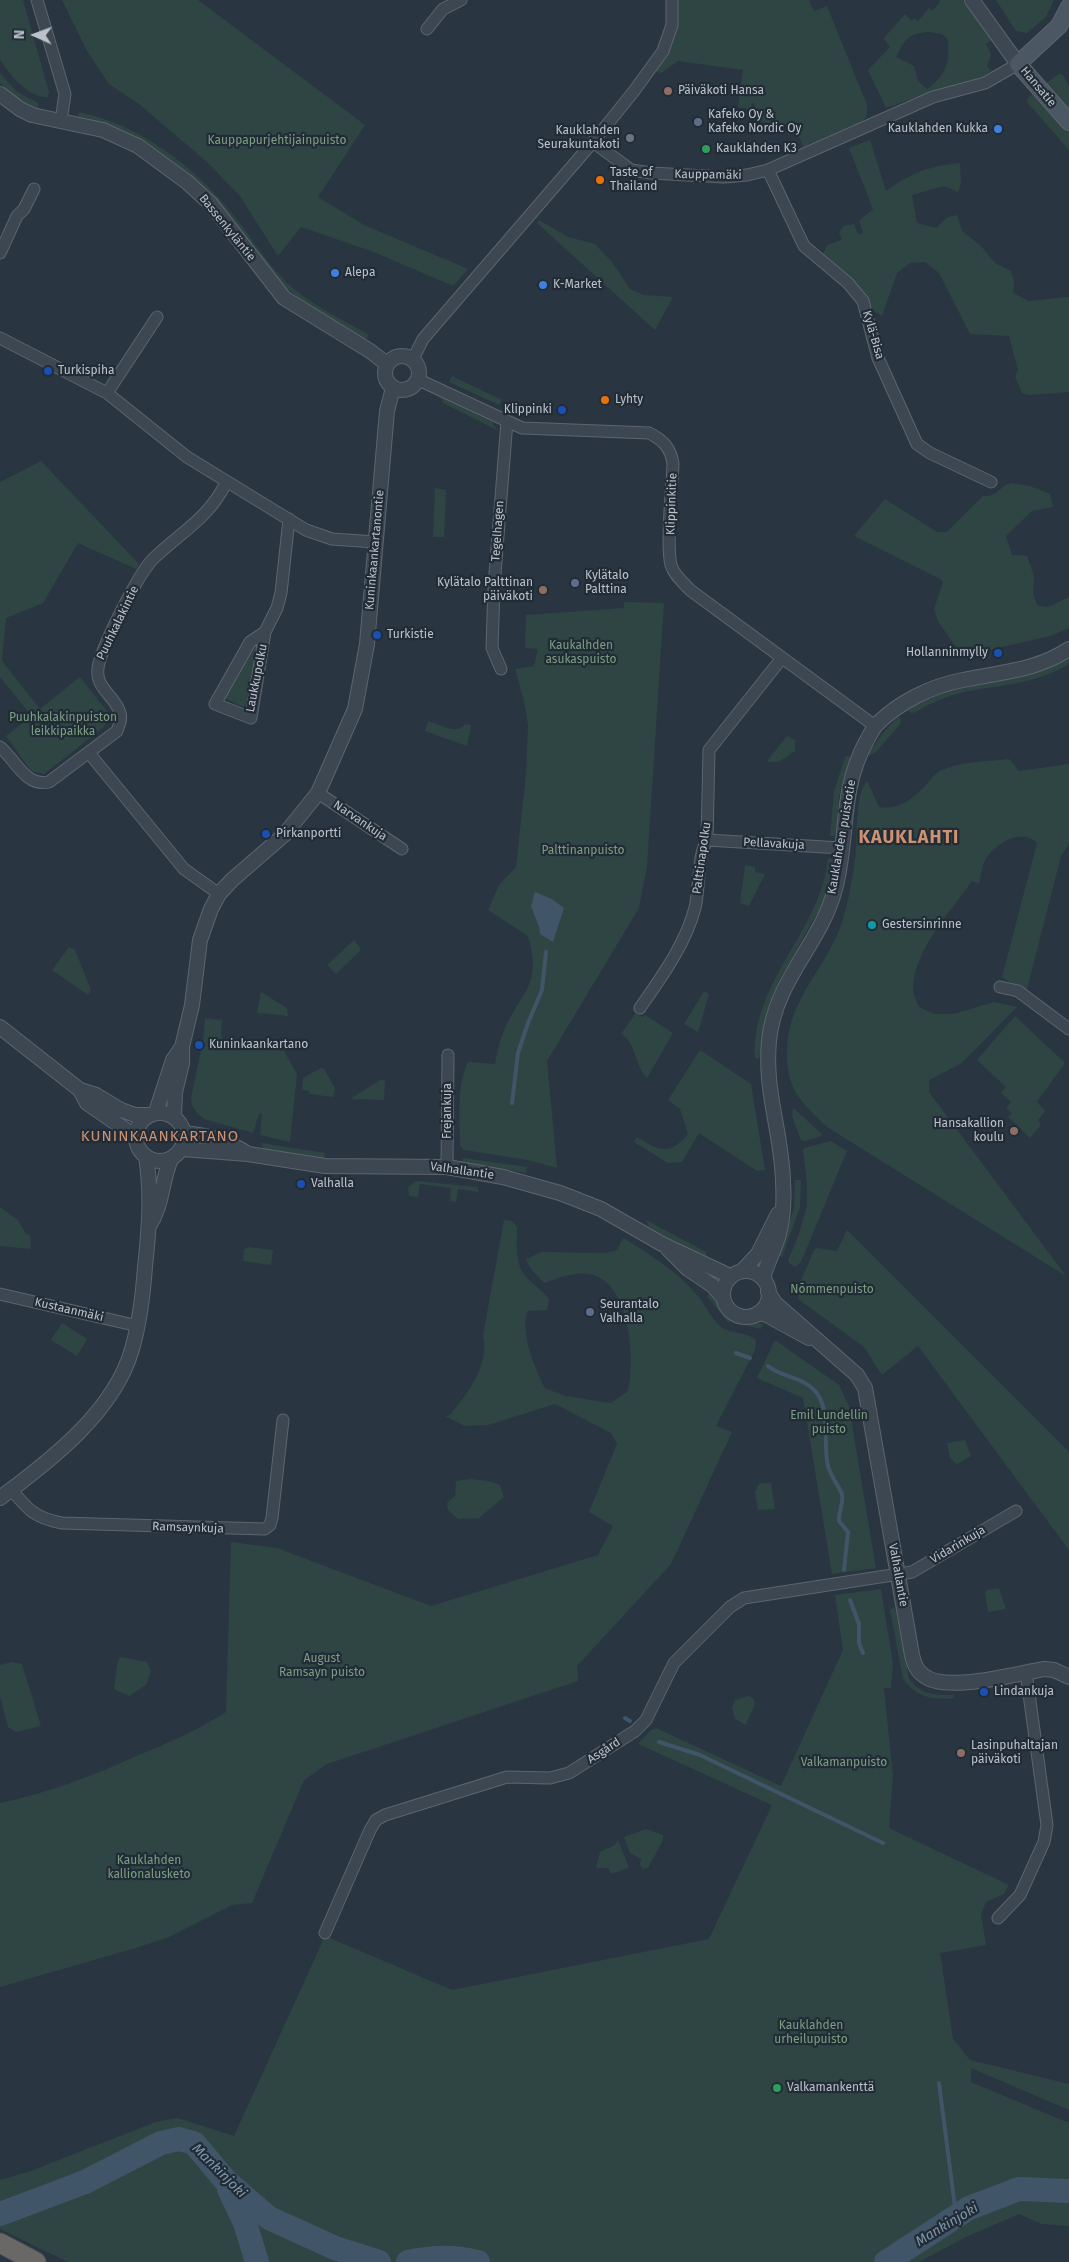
<!DOCTYPE html>
<meta charset="utf-8">
<style>
body{margin:0}
#map{position:relative;width:1069px;height:2262px;overflow:hidden;background:#293641;font-family:"Fira Sans",sans-serif}
canvas{display:block}
.north{position:absolute;left:10px;top:10px;width:50px;height:50px;-webkit-text-stroke:4px #222c36;paint-order:stroke;rotate:272deg;font-size:14px;font-weight:700;line-height:20px;text-align:center;color:#bbc2cb}
.north::after{content:'';display:block;margin:auto;width:18px;height:22px;background:#bbc2cb;clip-path:polygon(50% 0,100% 100%,50% 72%,0 100%)}
</style>
<div id="map">
<canvas width="1069" height="2262"></canvas>
<div class="north">N</div>
</div>
<script>
const ctx = document.querySelector('canvas').getContext('2d');
ctx.lineJoin = 'round';
function fill(path, color) { ctx.fillStyle = color; ctx.fill(path, 'evenodd'); }
function strokePath(path, color, width, dash) { ctx.strokeStyle = color; ctx.lineWidth = width; ctx.lineCap = dash ? 'butt' : 'round'; ctx.setLineDash(dash || []); ctx.stroke(path); }
function write(font, color, halo, rows, align = 'center') {
  ctx.font = font + ' "Fira Sans",sans-serif'; ctx.lineWidth = 4.5; ctx.setLineDash([]); ctx.textBaseline = 'middle'; ctx.strokeStyle = halo; ctx.fillStyle = color; for (const [text, x, y, turn = 0] of rows) {
    ctx.save(); ctx.translate(x, y); ctx.rotate((+turn || 0) * Math.PI / 180); ctx.textAlign = isNaN(turn) ? turn : align; if (halo) ctx.strokeText(text, 0, 0); ctx.fillText(text, 0, 0); ctx.restore();
  }
}
const green = new Path2D(`
 M0,0H23L49,92L48,97C29,98 10,75 0,60Z
 M62,0H198L365,125L318,197L364,225L468,269L453,286L374,252L301,227L278,256L240,196L207,162L139,104L109,84L87,51Z
 M678,0H809L814,11L827,6L867,105V115L863,121L803,147L796,129L753,120L755,104L752,103L751,109L738,107L743,70L678,61L661,73L655,71C669,49 677,26 678,0Z
 M939,0H963L991,40L986,44L991,54L987,66L991,71L979,79L930,92L886,108L868,70L890,47L884,38L905,14L912,21L914,18L918,21L929,8L932,11L940,2ZM929,32L942,34L948,40C950,63 946,75 927,89L918,81L914,66L896,57C904,40 909,33 929,32Z
 M996,0H1054L1046,17L1027,33L1016,31Z
 M0,73L17,92L38,103V110L10,94L0,83Z
 M1059,74L1063,75L1069,86V111L1045,84Z
 M1033,94L1069,132V150L1027,102L1028,98Z
 M79,112C141,125 195,167 234,216C252,238 267,264 288,284C312,305 341,319 369,335L366,340C335,321 303,306 278,280C222,208 173,137 78,117Z
 M870,140L886,191C911,173 929,166 960,163L961,183L958,192L944,186L912,195L917,223L936,228L946,218L957,215L962,231L981,246L995,263L1011,271L1014,281L1013,293L1029,301L1069,297V392L1029,395L1022,393L1015,376L1018,370L1009,336L970,334L939,273L925,262L910,263L897,273L882,316L870,308L822,256L827,245L842,240L839,232L844,226L854,224L858,234L863,233L859,221L873,209L849,148Z
 M539,220L568,237L595,244L612,262L630,289L644,295L673,297L655,330L537,223Z
 M452,376L502,400L499,405L449,382Z
 M441,397L492,422L497,430L443,403Z
 M41,461L139,564L136,569L78,543L43,603L6,618L2,661L40,709L80,677L109,714L104,727L44,774L31,771L6,736L32,716L0,677V482Z
 M1012,483L1030,486L1050,494L1053,507L1032,511L1006,536L1012,555L1027,556L1034,576L1033,595L1038,606L1048,607L1069,597V628L1050,636L962,656L938,621L934,609L943,582L940,579L854,536L885,499L937,532H947L983,496C998,498 999,485 1012,483Z
 M435,488L446,490L444,537H433Z
 M624,602L664,603L647,866L639,908L547,1061L557,1168L528,1160L464,1150L460,1145C460,1118 456,1087 468,1062L495,1064C497,1054 499,1043 503,1033C520,991 543,988 528,936L488,910L499,885L516,867L526,774L528,725L524,701L515,669L534,666L538,649L525,648L526,615L624,608Z
 M253,646H257L248,704L243,707L225,698V694Z
 M1069,657V664C1036,684 1000,685 964,692C946,696 929,704 913,713L907,711C952,674 1019,691 1069,657Z
 M899,716L901,723L875,753L867,756L883,733Z
 M428,721C441,724 456,736 465,724L471,725L467,746L425,731Z
 M787,736L795,740V751C786,756 779,766 767,761Z
 M847,756L851,757L839,796L836,832L834,836H830L834,792L845,757Z
 M1009,759L1019,771L1069,764V844L1061,856L1026,993L1002,977L1037,843C1022,828 998,842 987,857C982,863 981,876 979,884L972,881C951,911 913,951 913,989C913,995 917,1001 919,1007L934,1014H954L994,1002L1017,1007L962,1063L929,1080V1092L1066,1276L827,1127C801,1101 786,1091 787,1050C788,995 832,964 844,915C850,895 853,873 856,852C858,832 854,797 867,781L879,807C898,811 914,798 926,785C930,781 934,774 940,771C961,761 986,762 1009,759Z
 M828,859H832L833,863L823,903L779,980L769,1005L759,1058H755C751,982 820,932 828,859Z
 M745,865L755,867V872L765,874L749,906L740,903Z
 M354,940L360,947V951L336,974L327,965Z
 M69,947L75,950L91,990L88,995L52,970Z
 M704,991L709,994L698,1032L684,1024Z
 M261,992L287,1008L288,1016L257,1013Z
 M636,1013L643,1017L645,1015L673,1033L647,1078C633,1063 637,1043 621,1034Z
 M1015,1016L1065,1063L1037,1102L1045,1111L1038,1120L1041,1125L1030,1138L1008,1117L1012,1113L1006,1108L1011,1102L1001,1093L1006,1087L977,1060Z
 M205,1018L222,1020L221,1036L228,1045L284,1051L297,1074L290,1142L260,1135L262,1113L259,1114L253,1133L204,1119L197,1113L192,1105L191,1098L203,1041Z
 M700,1050L751,1084L765,1170L757,1171L699,1133L682,1162L668,1163L634,1142L637,1137C659,1151 670,1156 688,1134L680,1109L668,1100Z
 M321,1068L324,1069L335,1088L333,1097L309,1094V1091L302,1090L303,1078Z
 M382,1079L385,1081L384,1100L350,1099Z
 M793,1108L821,1133L822,1136L805,1141L801,1140L792,1116Z
 M831,1141L847,1151L801,1262L795,1267L789,1263L788,1260L798,1237L807,1206V1184L803,1151L804,1148Z
 M261,1143L325,1153L324,1159L264,1150Z
 M463,1158L527,1167L526,1173L465,1163L462,1162Z
 M795,1180H801L800,1207L782,1257L779,1256L794,1208Z
 M416,1181L477,1187L479,1192L458,1189L456,1202L450,1201L451,1188L420,1184L418,1197L409,1196L408,1187Z
 M0,1207L18,1220L26,1234L30,1235L31,1249L0,1246Z
 M504,1220L512,1221L517,1227C517,1245 514,1267 529,1280C536,1287 543,1291 549,1299L547,1310L528,1311C519,1330 535,1370 545,1388L565,1396L611,1403L628,1391C635,1360 631,1286 593,1275C577,1270 559,1278 544,1283L531,1269L526,1259L542,1252L606,1253L617,1250L623,1238C647,1252 679,1273 697,1295C705,1304 711,1318 720,1326C731,1335 746,1331 756,1340L755,1350L716,1426L732,1432L671,1564L577,1666L578,1681L327,1764L304,1780L252,1903L232,1905L167,1938L132,1949L0,1987V1803C48,1793 92,1776 137,1756C168,1743 198,1730 226,1712L231,1542L277,1548L431,1606L598,1555L613,1526L589,1512L617,1444L611,1433L555,1404L488,1425L465,1426L445,1416L450,1415C468,1393 490,1365 483,1335Z
 M646,1220L706,1252L707,1257L679,1245L649,1227Z
 M847,1230L1069,1452V1550L918,1346L882,1375L864,1347L798,1299L799,1285L814,1250L817,1248L837,1251Z
 M248,1247L273,1250L271,1265L243,1261L244,1250Z
 M712,1291L721,1309L731,1318L763,1324L761,1329L727,1321L707,1296Z
 M62,1323L87,1339L77,1356L51,1340Z
 M775,1340L839,1385L849,1406L876,1568L832,1574L803,1398L757,1378Z
 M965,1440L971,1456L957,1464L950,1458L947,1443Z
 M470,1479L488,1481L500,1485L504,1497L479,1518L458,1519L448,1510L447,1503L455,1496L456,1481Z
 M771,1483L775,1509L758,1510L755,1492L759,1484Z
 M999,1588L1006,1609L988,1612L985,1593L986,1590Z
 M881,1589L893,1664L891,1688H884L893,1777L889,1828L1009,1885L1004,1894L986,1902L981,1914L986,1945L940,1953L953,2039L970,2060L1069,2084V2110L971,2068V2082L1069,2123V2226L1042,2224L1019,2214L966,2237L919,2262H68L0,2229V2180L28,2172L156,2122L178,2118L234,2136L325,1936L452,1990L709,1939L772,1805L638,1744L651,1730L656,1728L781,1786L843,1650L835,1595Z
 M895,1608L909,1678C920,1695 934,1695 954,1695V1698C932,1700 918,1698 903,1679L890,1609Z
 M120,1657L147,1662L151,1671L146,1685L129,1696L114,1689L117,1664Z
 M12,1662L22,1664L41,1726L16,1732L8,1727L0,1697V1665Z
 M748,1696L753,1698L755,1703L746,1725L735,1719L732,1707L735,1700Z
 M646,1829L663,1835V1840L648,1868L643,1869L640,1865L641,1859L630,1853L624,1837Z
 M618,1840L629,1868L611,1874L608,1868H596L600,1852L615,1845Z`);
const water = new Path2D(`
 M535,892L552,899L564,908L553,942L540,934L539,927L531,906Z`);
const stream = new Path2D(`
 M512,1103L518,1053L528,1023L542,990L546,952
 M736,1353L750,1358
 M768,1366C781,1377 799,1376 812,1388C833,1406 822,1443 828,1466C831,1477 838,1485 842,1494C844,1503 838,1512 839,1521L848,1532L844,1570
 M850,1600L859,1624V1643L863,1653
 M625,1718L630,1721
 M659,1742L700,1755L883,1843
 M939,2083L956,2215`);
const river = new Path2D(`
 M229,2189L245,2223L257,2262
 M0,2214L85,2182L161,2143L179,2139L194,2143L225,2180L269,2218L335,2248L379,2262
 M408,2262C430,2257 456,2256 478,2262
 M886,2262L969,2208L1019,2189L1069,2191`);
const minor = new Path2D(`
 M37,0L65,94L61,121
 M427,29L443,9L461,0
 M593,142L631,170L651,173L724,177L747,175L768,170L933,97L985,83L1018,64
 M768,170L804,246L848,283L863,301L878,358L917,444L930,453L991,482
 M0,253L17,216L24,209L34,189
 M0,338L107,393L187,457L306,530L332,539L375,542
 M413,359L423,339L593,142L634,91L663,51L672,25V0
 M419,380L522,428L649,433C663,440 671,448 673,464C672,487 666,545 671,565C674,575 683,582 690,590L875,726
 M107,393L157,317
 M265,632L251,718L215,704L250,642L265,632L277,608L281,593L289,519
 M501,669L492,648L494,587L507,421
 M0,747C16,760 25,787 49,782L117,731C119,725 122,719 120,713C115,694 92,688 99,663C105,641 138,574 153,559C181,532 208,519 226,483
 M89,753L184,869L219,894
 M318,793L402,849
 M707,840L841,848
 M1000,987L1018,991L1069,1029
 M640,1008C662,976 685,945 695,908C700,887 697,858 707,840L709,750L782,658
 M447,1167L448,1055
 M0,1294L138,1326
 M11,1489C28,1510 35,1518 62,1523L265,1529L270,1525L272,1518L283,1420
 M998,1918L1020,1895L1044,1842L1047,1825L1026,1672
 M325,1933L370,1830L376,1820L385,1815L507,1777L550,1778L569,1773L635,1731L646,1720L674,1663L730,1607L744,1598L912,1572L1016,1511`);
const tertiary = new Path2D(`
 M972,0L1018,64
 M0,94L20,109L32,115L103,130L138,146L187,182L211,204L284,298L370,351L387,364
 M385 373a17 17 0 1 1 34 0a17 17 0 1 1-34 0Z
 M0,1027L80,1090L96,1095L121,1110L135,1115H148
 M80,1090L87,1103L136,1137
 M156,1112L173,1060L182,1047
 M136 1137a24 24 0 1 1 48 0a24 24 0 1 1-48 0Z
 M174,1116L175,1092L182,1063V1047L192,1005L200,940L211,909L219,894L232,880L285,834L318,793L355,709L367,644L387,411L393,388
 M185,1133C209,1136 228,1140 248,1154
 M182,1149L248,1154L325,1166L447,1167L503,1177L560,1193L601,1209L662,1244L730,1276
 M149,1226C163,1205 161,1182 171,1159
 M668,1249L688,1269L713,1286L722,1296
 M743,1270L758,1254L778,1214
 M723 1294a23 23 0 1 1 46 0a23 23 0 1 1-46 0Z
 M763,1278C767,1263 775,1249 779,1234C783,1219 784,1198 783,1182C782,1133 764,1092 769,1041C775,979 821,944 835,889C849,838 839,792 866,742C869,737 872,730 876,725C899,702 931,686 963,680C1000,672 1036,671 1069,649
 M768,1292L775,1303L857,1375L865,1388L912,1655C914,1663 916,1670 923,1675C945,1694 1017,1673 1045,1669L1054,1670L1069,1677
 M758,1313L767,1315L809,1338
 M0,1498C50,1461 115,1411 132,1349C140,1322 143,1294 145,1267C149,1230 152,1193 146,1157`);
const secondary = new Path2D(`
 M1069,7L1059,26L1018,64L1069,122`);
const trunk = new Path2D(`
 M0,2243L36,2262`);
const markers = [
 [668,91,5,"#8d6e63"],
 [698,122,5,"#5c6f8a"],
 [998,129,5,"#3f7fe0"],
 [630,138,5,"#6b7280"],
 [706,149,5,"#2e9e5b"],
 [600,180,5,"#e8710a"],
 [335,273,5,"#3f7fe0"],
 [543,285,5,"#3f7fe0"],
 [48,371,5,"#1a4fb4"],
 [605,400,5,"#e8710a"],
 [562,410,5,"#1a4fb4"],
 [575,583,5,"#5c6f8a"],
 [543,590,5,"#8d6e63"],
 [377,635,5,"#1a4fb4"],
 [998,653,5,"#1a4fb4"],
 [266,834,5,"#1a4fb4"],
 [872,925,5,"#0f9aa8"],
 [199,1045,5,"#1a4fb4"],
 [1014,1131,5,"#8d6e63"],
 [301,1184,5,"#1a4fb4"],
 [590,1312,5,"#5c6f8a"],
 [984,1692,5,"#1a4fb4"],
 [961,1753,5,"#8d6e63"],
 [777,2088,5,"#2e9e5b"]
];
const streetNames = [
 ["Hansatie",1038,87,50],
 ["Kauppamäki",708,175,1],
 ["Bassenkyläntie",227,228,51],
 ["Kylä-Bisa",873,335,74],
 ["Klippinkitie",672,504,-88],
 ["Tegelhagen",498,531,-86],
 ["Kuninkaankartanontie",375,550,-85],
 ["Puuhkalakintie",118,623,-64],
 ["Laukkupolku",257,678,-79],
 ["Narvankuja",360,821,34],
 ["Kauklahden puistotie",842,837,-80],
 ["Pellavakuja",774,844,3],
 ["Palttinapolku",702,858,-82],
 ["Frejankuja",448,1111,-90],
 ["Valhallantie",462,1171,8],
 ["Kustaanmäki",69,1310,13],
 ["Ramsaynkuja",188,1528,2],
 ["Vidarinkuja",958,1545,-31],
 ["Valhallantie",898,1575,80],
 ["Asgård",604,1751,-33]
];
const poiNames = [
 ["Päiväkoti Hansa",678,91],
 ["Kafeko Oy &",708,115],
 ["Kafeko Nordic Oy",708,129],
 ["Kauklahden Kukka",988,129,"right"],
 ["Kauklahden",620,131,"right"],
 ["Seurakuntakoti",620,145,"right"],
 ["Kauklahden K3",716,149],
 ["Taste of",610,173],
 ["Thailand",610,187],
 ["Alepa",345,273],
 ["K-Market",553,285],
 ["Turkispiha",58,371],
 ["Lyhty",615,400],
 ["Klippinki",552,410,"right"],
 ["Kylätalo",585,576],
 ["Palttina",585,590],
 ["Kylätalo Palttinan",533,583,"right"],
 ["päiväkoti",533,597,"right"],
 ["Turkistie",387,635],
 ["Hollanninmylly",988,653,"right"],
 ["Pirkanportti",276,834],
 ["Gestersinrinne",882,925],
 ["Kuninkaankartano",209,1045],
 ["Hansakallion",1004,1124,"right"],
 ["koulu",1004,1138,"right"],
 ["Valhalla",311,1184],
 ["Seurantalo",600,1305],
 ["Valhalla",600,1319],
 ["Lindankuja",994,1692],
 ["Lasinpuhaltajan",971,1746],
 ["päiväkoti",971,1760],
 ["Valkamankenttä",787,2088]
];
const parkNames = [
 ["Kauppapurjehtijainpuisto",277,141],
 ["Kaukalhden",581,646],
 ["asukaspuisto",581,660],
 ["Puuhkalakinpuiston",63,718],
 ["leikkipaikka",63,732],
 ["Palttinanpuisto",583,851],
 ["Nõmmenpuisto",832,1290],
 ["Emil Lundellin",829,1416],
 ["puisto",829,1430],
 ["August",322,1659],
 ["Ramsayn puisto",322,1673],
 ["Valkamanpuisto",844,1763],
 ["Kauklahden",149,1861],
 ["kallionalusketo",149,1875],
 ["Kauklahden",811,2026],
 ["urheilupuisto",811,2040]
];
const waterNames = [
 ["Mankinjoki",219,2171,45],
 ["Mankinjoki",947,2225,-31]
];
const quarterNames = [
 ["KUNINKAANKARTANO",160,1137]
];
const districtNames = [
 ["KAUKLAHTI",909,838]
];
fill(green, '#2e4544');
fill(water, '#415568');
strokePath(stream, '#415568', 4);
strokePath(river, '#415568', 24);
strokePath(minor, '#5c656e', 13);
strokePath(tertiary, '#5c656e', 16);
strokePath(secondary, '#5c656e', 18);
strokePath(trunk, '#48525b', 21);
strokePath(minor, '#3d4751', 11);
strokePath(tertiary, '#3d4751', 14);
strokePath(secondary, '#4c5764', 16);
strokePath(trunk, '#696866', 19);
for (const [x, y, r, color] of markers) { const dot = new Path2D(); dot.arc(x, y, r, 0, 2 * Math.PI); ctx.fillStyle = color; ctx.fill(dot); strokePath(dot, '#222c36', 2); }
write('12px', '#bbc2cb', '#222c36', streetNames);
write('12px', '#bbc2cb', '#222c36', poiNames, 'left');
write('12px', '#7b9f80', '#222c36', parkNames);
write('italic 14px', '#7e95aa', '#222c36', waterNames);
ctx.letterSpacing = '1px';
write('15px', '#ce9273', '#222c36', quarterNames);
ctx.letterSpacing = '0px';
ctx.letterSpacing = '1px';
write('bold 18px', '#ce9273', '#222c36', districtNames);
ctx.letterSpacing = '0px';
</script>
